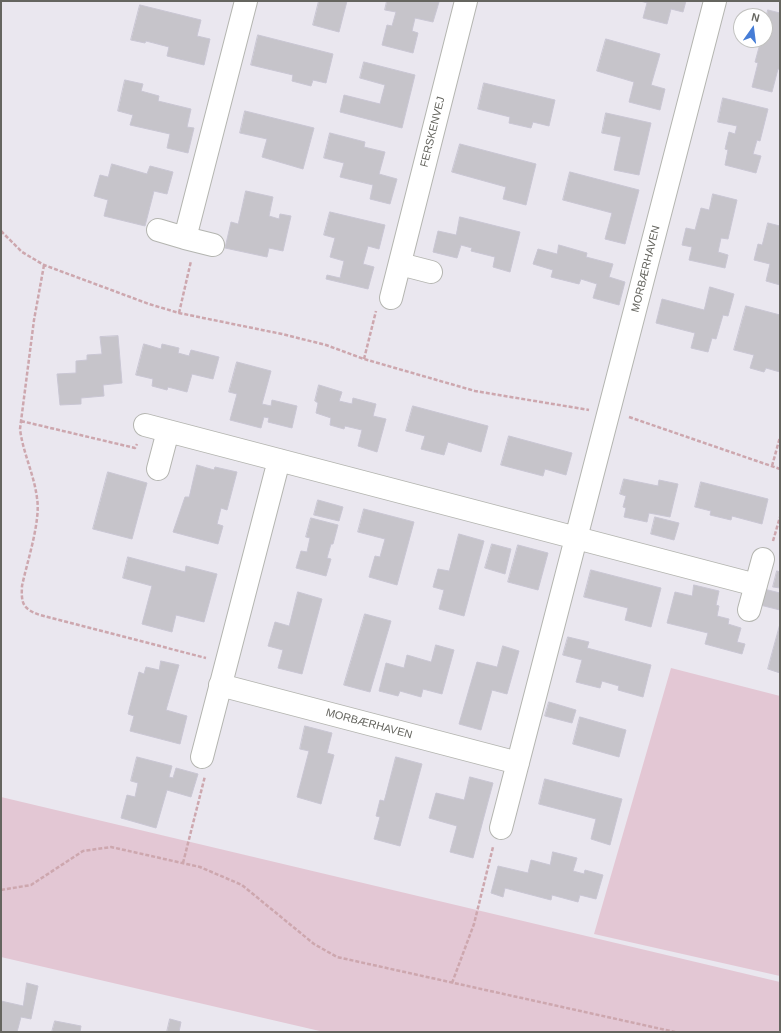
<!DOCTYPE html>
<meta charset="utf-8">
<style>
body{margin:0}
#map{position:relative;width:781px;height:1033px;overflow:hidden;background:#eae7ef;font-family:Arial,sans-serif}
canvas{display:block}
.frame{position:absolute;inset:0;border:2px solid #65655f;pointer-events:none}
.north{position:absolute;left:733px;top:8px;width:40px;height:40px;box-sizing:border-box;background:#fff;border:1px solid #c1c1bf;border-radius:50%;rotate:14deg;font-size:11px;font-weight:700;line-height:16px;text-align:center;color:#65655f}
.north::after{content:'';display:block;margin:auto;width:14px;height:18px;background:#467dd6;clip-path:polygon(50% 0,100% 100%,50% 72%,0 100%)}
</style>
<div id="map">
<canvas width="781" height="1033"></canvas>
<div class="frame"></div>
<div class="north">N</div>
</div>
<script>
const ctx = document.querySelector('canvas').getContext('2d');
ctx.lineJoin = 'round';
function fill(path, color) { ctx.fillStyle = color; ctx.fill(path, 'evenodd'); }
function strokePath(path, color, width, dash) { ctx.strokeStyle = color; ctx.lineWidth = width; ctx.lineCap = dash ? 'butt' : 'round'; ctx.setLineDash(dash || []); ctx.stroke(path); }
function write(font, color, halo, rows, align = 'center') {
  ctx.font = font + ' Arial,sans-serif'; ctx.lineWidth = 3; ctx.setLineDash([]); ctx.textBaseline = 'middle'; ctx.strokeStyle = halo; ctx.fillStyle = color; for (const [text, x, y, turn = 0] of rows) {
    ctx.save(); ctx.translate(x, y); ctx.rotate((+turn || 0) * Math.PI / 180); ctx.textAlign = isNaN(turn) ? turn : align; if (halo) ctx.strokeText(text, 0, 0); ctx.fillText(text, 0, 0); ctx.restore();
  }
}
const green = new Path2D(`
 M671,668L780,696V976L594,934Z
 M1,797L780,982V1032H324L1,957Z`);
const building = new Path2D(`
 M319,1H347L339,32L313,25Z
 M387,1L439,2L433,22L415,18L412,31L418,33L413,53L382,45L387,25L392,26L396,12L385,10Z
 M640,1H686L683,12L671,9L667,24L643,18L647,3Z
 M140,5L201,20L197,36L210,39L204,65L167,56L169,47L146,41L145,43L131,40Z
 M768,10L780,13V69H778L772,92L752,87L758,63L755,62L761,40H765V23Z
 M258,35L333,54L326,83L313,80L311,86L292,81L293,75L251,65Z
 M606,39L660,54L651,85L665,89L660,110L629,102L634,82L597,71Z
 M364,62L415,75L402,128L340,112L344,95L380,104L385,85L360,78Z
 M125,80L143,84L141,91L159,96L158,101L191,109L187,127L194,128L188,153L167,148L170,134L130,125L133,115L118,111Z
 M484,83L555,100L549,126L533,122L531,128L509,123L510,117L478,109Z
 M723,98L768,109L760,141L757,140L753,154L761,156L756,173L725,165L728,150L725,149L729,132L735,134L737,126L718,122Z
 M245,111L314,128L303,169L262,157L267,139L240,133Z
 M606,113L651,123L639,175L614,170L621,137L602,133Z
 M330,133L365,142L364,147L385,152L379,174L397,179L390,204L370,199L373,185L340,177L344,163L324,158Z
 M460,144L536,164L526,205L503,199L506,187L452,172Z
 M112,164L147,174L150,166L173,172L167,194L154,191L145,226L104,216L108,200L94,196L100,175L108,177Z
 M570,172L639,190L625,244L605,239L612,213L563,200Z
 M246,191L273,197L269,216L279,219L280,214L291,216L283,251L269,248L267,257L225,248L231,222L238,224Z
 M713,194L737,200L728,239L721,238L718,252L728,255L725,268L689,260L692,247L682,245L686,228L695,230L701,208L709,210Z
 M330,212L385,225L379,249L368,246L363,264L374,267L368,289L326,279L327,275L340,278L344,261L330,257L335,238L324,235Z
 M460,217L520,232L510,272L493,267L495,257L471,251L472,248L461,245L457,258L433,252L438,231L456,235Z
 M768,223L780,226V285L766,281L770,264L754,260L758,244L762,245Z
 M559,245L587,253L586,257L613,264L609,277L625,282L619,305L593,298L597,284L581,279L579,284L551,277L553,270L533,264L538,249L557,254Z
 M710,287L734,294L728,316L723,315L716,339L712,338L708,352L691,348L695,333L656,323L662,299L704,310Z
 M746,306L780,315V372L766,368L764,372L750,368L754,355L734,350Z
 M118,336L122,383L103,385L104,396L81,398V404L60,405L57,374L76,373V361L87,360V355L102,354L100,337Z
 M144,344L161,349L162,344L179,348L178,353L189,356L191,350L219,357L213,379L192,374L187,392L168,387L167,390L152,386L153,379L136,375Z
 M237,362L271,371L262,404L271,406L272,400L297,406L292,428L268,422L269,418L264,417L261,428L230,420L237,394L229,392Z
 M319,385L342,392L339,401L352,404L353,398L376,404L373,416L386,419L377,452L358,446L362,430L345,426L344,429L330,425L331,418L316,413L318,403L315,401Z
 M413,406L488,426L481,452L448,442L444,455L421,449L425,436L406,431Z
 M509,436L572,453L566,475L545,469L543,476L501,465Z
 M197,465L214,470L215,467L237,472L227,510L221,508L217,524L223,526L218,544L173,532L185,497H189Z
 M108,472L147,483L132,539L93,529Z
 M624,479L658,486L659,480L678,484L670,517L649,513L647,522L624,517L626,508L623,507L626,496L620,494Z
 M701,482L768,499L762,524L732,516L731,520L710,515L711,511L695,507Z
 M318,500L343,507L339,521L314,515Z
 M364,509L414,522L397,585L369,577L375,556L380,557L385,539L358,532Z
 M655,517L679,523L674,540L651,534Z
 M311,518L338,525L333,544H331L327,558L331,559L326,576L296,568L301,551L307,552L310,538L306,537Z
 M459,534L484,541L464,616L439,609L444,590L433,587L438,569L449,571Z
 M492,544L511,549L505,574L485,568Z
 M518,545L548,553L538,590L508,582Z
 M128,557L185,572L186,566L217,574L204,622L176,615L172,632L142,624L152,586L123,578Z
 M591,570L661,588L651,627L625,620L628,608L584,597Z
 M777,571L780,572V588L773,587Z
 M694,585L719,591L716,605L719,606L717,616L729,619L728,624L741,628L737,642L745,644L742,654L705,644L708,633L667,623L675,592L692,596Z
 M764,589L780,593V610L760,605Z
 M298,592L322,599L302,674L278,668L283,650L268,646L275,622L289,626Z
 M365,614L391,621L370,692L344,685Z
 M780,624V673L768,669Z
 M568,637L589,642L587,648L651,665L643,697L618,690L619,686L602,681L600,688L576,682L582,660L563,655Z
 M436,645L454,650L442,694L423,689L421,697L400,691L398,696L379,691L386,663L404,668L407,655L431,662Z
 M503,646L519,651L507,694L492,690L481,730L459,724L477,662L497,667Z
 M161,661L179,665L166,710L187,716L180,744L130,731L134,716L128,714L139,672L144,674L146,667L159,670Z
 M549,702L576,710L572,723L545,716Z
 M580,717L626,730L619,757L573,744Z
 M305,726L332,733L327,753L334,755L321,804L297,797L309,751L300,749Z
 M137,757L172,766L169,777L173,778L176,768L198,774L191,797L167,790L156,828L121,818L127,795L135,797L138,783L131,781Z
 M396,757L422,764L400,846L374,839L380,817L376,816L380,800L384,801Z
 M470,777L493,783L473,858L450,852L457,826L429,818L436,793L464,800Z
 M545,779L622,799L610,845L591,839L596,819L539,804Z
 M553,852L577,858L573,871L584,874L585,870L603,875L596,899L580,895L578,902L552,895L551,900L505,888L503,897L491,893L498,866L528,873L531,860L550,865Z
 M27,983L38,986L31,1019L21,1017L17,1032H1V1001L23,1006Z
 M170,1019L181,1022L179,1032H167Z
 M55,1021L81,1026L80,1032H52Z`);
const path = new Path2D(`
 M1,231L22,252L44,265L149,304L179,313L282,334L326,345L364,359L475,391L589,410
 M44,265L34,320L20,429C23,453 34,474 37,498C41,521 27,562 22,586C21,604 23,609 40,615L206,658
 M179,313L191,261
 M364,359L376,311
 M629,417L780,469
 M21,421L135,448L137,444
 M772,466L780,437
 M773,541L780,517
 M183,863L205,776
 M1,890L31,885L83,851L111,847L200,867L242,885L314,944L337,957L675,1032
 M452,983L474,924L493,847`);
const minor = new Path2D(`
 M158,230L185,238L246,1
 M185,238L213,245
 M400,264L431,272
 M391,298L466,1
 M145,425L756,585
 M158,469L168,431
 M749,610L763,559
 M220,685L518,763
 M202,757L279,460
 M501,828L715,1`);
const streetNames = [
 ["FERSKENVEJ",433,132,-76],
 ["MORBÆRHAVEN",646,269,-76],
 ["MORBÆRHAVEN",369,724,15]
];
fill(green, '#e3c7d4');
fill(building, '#c6c4ca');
strokePath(building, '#c9c6d3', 1);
strokePath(minor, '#b4b5b0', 24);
strokePath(path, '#cda7ae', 2.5, [4, 2]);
strokePath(minor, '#fff', 22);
write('11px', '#65655f', '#fff', streetNames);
</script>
